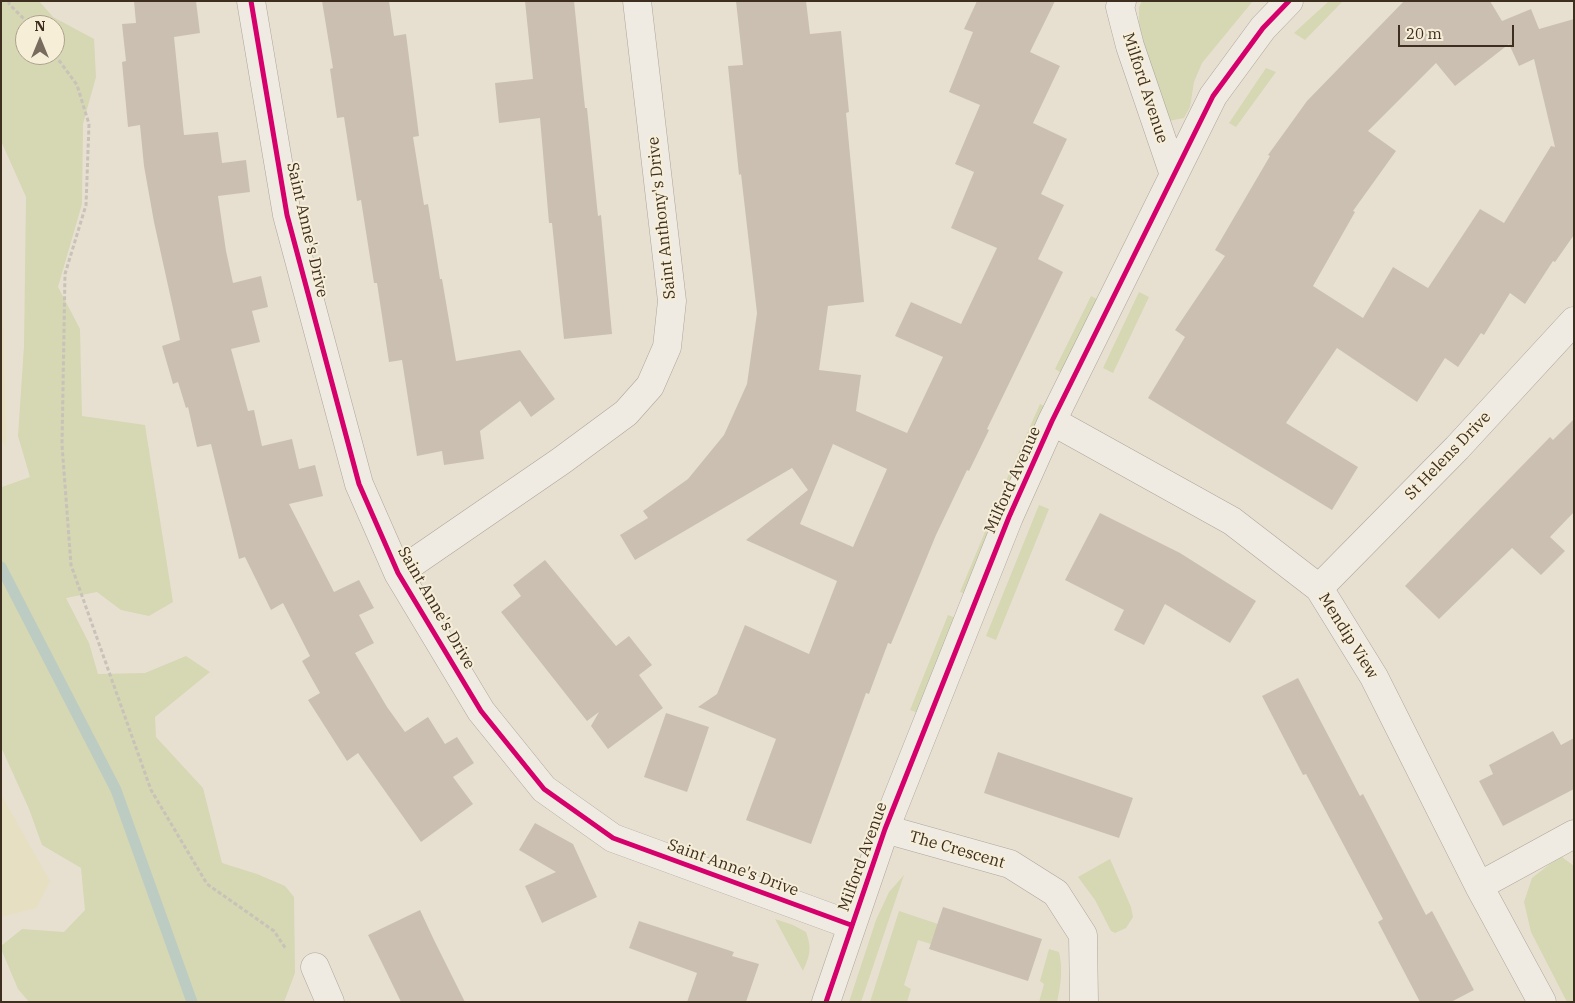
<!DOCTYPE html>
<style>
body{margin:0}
#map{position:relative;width:1575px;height:1003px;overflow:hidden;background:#e7e0d1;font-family:"IBM Plex Serif",serif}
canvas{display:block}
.frame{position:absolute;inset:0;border:2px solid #3d2e20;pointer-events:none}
.north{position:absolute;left:15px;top:15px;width:50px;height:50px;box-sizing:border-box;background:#f7eed8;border:1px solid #ada18e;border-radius:50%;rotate:0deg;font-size:14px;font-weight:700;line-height:20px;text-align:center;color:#3d2e20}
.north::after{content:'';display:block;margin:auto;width:18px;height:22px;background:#786c5e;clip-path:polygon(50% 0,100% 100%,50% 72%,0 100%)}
.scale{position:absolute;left:1398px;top:25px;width:116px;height:22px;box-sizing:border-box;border:2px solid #3d2e20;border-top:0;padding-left:6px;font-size:15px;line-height:18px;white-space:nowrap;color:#3d2e20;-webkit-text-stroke:4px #f7eed8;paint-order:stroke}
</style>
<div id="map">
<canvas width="1575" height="1003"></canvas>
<div class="frame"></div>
<div class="north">N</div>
<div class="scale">20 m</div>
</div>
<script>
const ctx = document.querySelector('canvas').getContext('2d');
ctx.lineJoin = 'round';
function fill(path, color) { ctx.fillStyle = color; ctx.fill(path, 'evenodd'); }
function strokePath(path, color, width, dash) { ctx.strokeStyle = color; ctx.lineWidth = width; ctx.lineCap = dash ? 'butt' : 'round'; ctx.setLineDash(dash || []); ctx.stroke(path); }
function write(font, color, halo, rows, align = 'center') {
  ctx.font = font + ' "IBM Plex Serif",serif'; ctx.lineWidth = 4; ctx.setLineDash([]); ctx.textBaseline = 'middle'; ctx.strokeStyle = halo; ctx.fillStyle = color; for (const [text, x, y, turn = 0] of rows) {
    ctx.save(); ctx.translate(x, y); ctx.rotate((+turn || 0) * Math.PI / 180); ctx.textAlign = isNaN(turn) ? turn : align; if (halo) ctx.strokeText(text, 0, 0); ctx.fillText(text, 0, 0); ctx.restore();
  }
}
const farmland = new Path2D(`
 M1,216L6,447L1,439Z
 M1,794L50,881L37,908L1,917Z`);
const green = new Path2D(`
 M1,1H39L53,17L94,39L96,77L83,124L82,204L58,287L80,329L82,416L145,425L173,602L149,616L121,610L97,592L66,598L89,643L98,674L145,673L186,656L210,672L155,717L156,737L203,788L222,863L257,874L285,886L294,897L295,973L284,1002H29L18,989L1,949V946L22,929L64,932L85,910L81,868L42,845L29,809L1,747V486L2,487L30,477L18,436L24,346L26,197L1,141ZM25,25H55V55H25Z
 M1142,1H1253L1202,63L1194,82L1190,107L1184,118L1169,121L1139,33V7Z
 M1329,1H1343L1305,40L1294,33Z
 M1266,68L1276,72L1236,127L1229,123Z
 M1139,292L1149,297L1113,373L1103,368Z
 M1091,296L1101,301L1065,375L1055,369Z
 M1040,404L1048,408L1014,485L1006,481Z
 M1039,505L1049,509L996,640L986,636Z
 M990,520L1000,524L970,595L960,592Z
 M948,615L956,618L918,713L910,710Z
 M1562,857L1574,866V1002H1567L1531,932L1524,902L1532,878L1550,864Z
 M1110,859L1131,907L1133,917L1126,928L1115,933L1111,931L1095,900L1078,877Z
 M904,875L861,1002H849L876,920L889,892Z
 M899,911L938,924L931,944L918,940L904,985L911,989L907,1002H870Z
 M775,919L793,925L806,932C812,949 810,955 803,971Z
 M1049,949L1059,952C1063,969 1061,984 1057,1002H1039L1044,984L1040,981Z`);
const stream = new Path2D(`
 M1,567L116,790L192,1002`);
const building = new Path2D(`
 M134,1H196L200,33L174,37L184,135L218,132L222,163L246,160L250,192L218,196L226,251L233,283L261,276L268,307L252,311L260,342L231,349L248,411L254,410L262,446L292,439L299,469L315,465L323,496L289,504L334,592L359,580L374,608L359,615L374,643L355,653L387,707L405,732L428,717L445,744L457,737L474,763L453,777L473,804L421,842L358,753L347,761L308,700L320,693L302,661L310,656L283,603L271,610L245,557L239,559L211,444L197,447L188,407L186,408L178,382L173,384L162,346L180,340L154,222L144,166L140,125L128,127L122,62L126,61L122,24L136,23Z
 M322,1H389L394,36L406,34L419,136L413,137L424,205L428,204L440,279H442L456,361L520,350L555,399L531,417L520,401L480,431L484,459L444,465L442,451L417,456L402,360L389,362L377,283H374L361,200L357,201L344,117L337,118L330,69L333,68Z
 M525,1H574L585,108H587L598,216L601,215L612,334L564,339L552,223H549L540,118L499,123L495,83L533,79Z
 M736,1H806L810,34L841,31L849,112L846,113L864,302L828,306L819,370L861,375L856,411L907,433L943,357L895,336L911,302L961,324L997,248L951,228L974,172L955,164L980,105L949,92L973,32L964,29L977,1H1055L1030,52L1060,66L1033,123L1067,139L1041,194L1064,205L1038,259L1063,272L987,429L989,430L969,471L967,470L936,535L891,644L888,643L869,694L866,693L811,844L746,820L776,739L698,707L717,694L745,625L809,654L837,581L746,540L808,490L792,468L635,560L620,535L648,518L643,511L688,479L724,435L747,384L757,313L741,174L739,175L728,66L743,65ZM833,444L887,469L853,547L800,524Z
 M1404,1H1490L1502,21L1531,9L1539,29L1574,19V235L1555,262L1553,261L1525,304L1510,293L1484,335L1481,333L1458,367L1445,358L1417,402L1337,348L1286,423L1358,467L1332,510L1148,398L1185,337L1175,330L1225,256L1215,250L1270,156L1268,155L1307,101ZM1509,44L1519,66L1534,59L1555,147L1551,146L1504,223L1480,209L1428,288L1393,267L1363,318L1313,286L1355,212L1353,211L1396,151L1368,131L1436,63L1455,86Z
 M1574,419V512L1550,537L1565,551L1541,575L1512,548L1439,619L1405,586L1550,437L1553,440Z
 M1100,513L1180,553L1256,601L1230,643L1165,604L1144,645L1114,630L1124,610L1065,580Z
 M545,560L616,646L629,636L652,665L639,675L663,708L608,749L591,726L599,712L587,721L501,612L521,596L513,585Z
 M1298,678L1360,796L1363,794L1426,915L1432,911L1474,990L1451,1002H1420L1378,922L1383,919L1306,774L1303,775L1262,696Z
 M666,713L709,727L687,792L644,777Z
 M1553,731L1561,745L1574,738V789L1503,826L1479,781L1493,774L1489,765Z
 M998,752L1133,798L1119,838L984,793Z
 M535,823L573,844L597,897L542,923L525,886L556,872L519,850Z
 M943,907L1042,939L1028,981L929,949Z
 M420,910L434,940L465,1002H401L383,965L368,935Z
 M639,921L734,952L732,956L759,964L746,1002H687L697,973L629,948Z`);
const path = new Path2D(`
 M9,1V4L30,25
 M55,55L77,85L89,124L86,205L65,274L62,445L71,565L151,790L207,884L274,931L286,949`);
const minor = new Path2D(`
 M251,1L287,215L359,484L398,573L481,711L544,789L613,838L851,925
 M1122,1L1120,7L1130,46L1174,175
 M1052,421L1232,521L1319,588L1374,677L1479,886L1542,1002
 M398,573L561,461L626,413L650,386L667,347L672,301L637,1
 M1319,588L1457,448L1574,321
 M885,829L1010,864L1056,893L1083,935L1084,1002
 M1479,886L1574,834
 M315,967L330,1002
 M826,1002L885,829L1009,517L1052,421L1213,96L1263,28L1289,1`);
const cycleway = new Path2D(`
 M251,1L287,215L359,484L398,573L481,711L544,789L613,838L851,925
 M826,1002L885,829L1009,517L1052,421L1213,96L1263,28L1289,1`);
const streetNames = [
 ["Milford Avenue",1145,88,72],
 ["Saint Anthony's Drive",662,218,-96],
 ["Saint Anne's Drive",307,230,77],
 ["St Helens Drive",1448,456,-46],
 ["Milford Avenue",1013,480,-66],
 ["Saint Anne's Drive",436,608,60],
 ["Mendip View",1348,636,58],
 ["The Crescent",957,850,16],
 ["Milford Avenue",863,857,-70],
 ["Saint Anne's Drive",733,868,20]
];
fill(farmland, '#e6dfc2');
fill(green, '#d6d7b3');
strokePath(stream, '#bcccc2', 11);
fill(building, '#cbbfb2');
strokePath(minor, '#ada599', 29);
strokePath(path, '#c8c2b9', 3, [4, 2.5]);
strokePath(minor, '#efebe3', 28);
strokePath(cycleway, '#d6006c', 5);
write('16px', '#3d2e20', '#f7eed8', streetNames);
</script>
